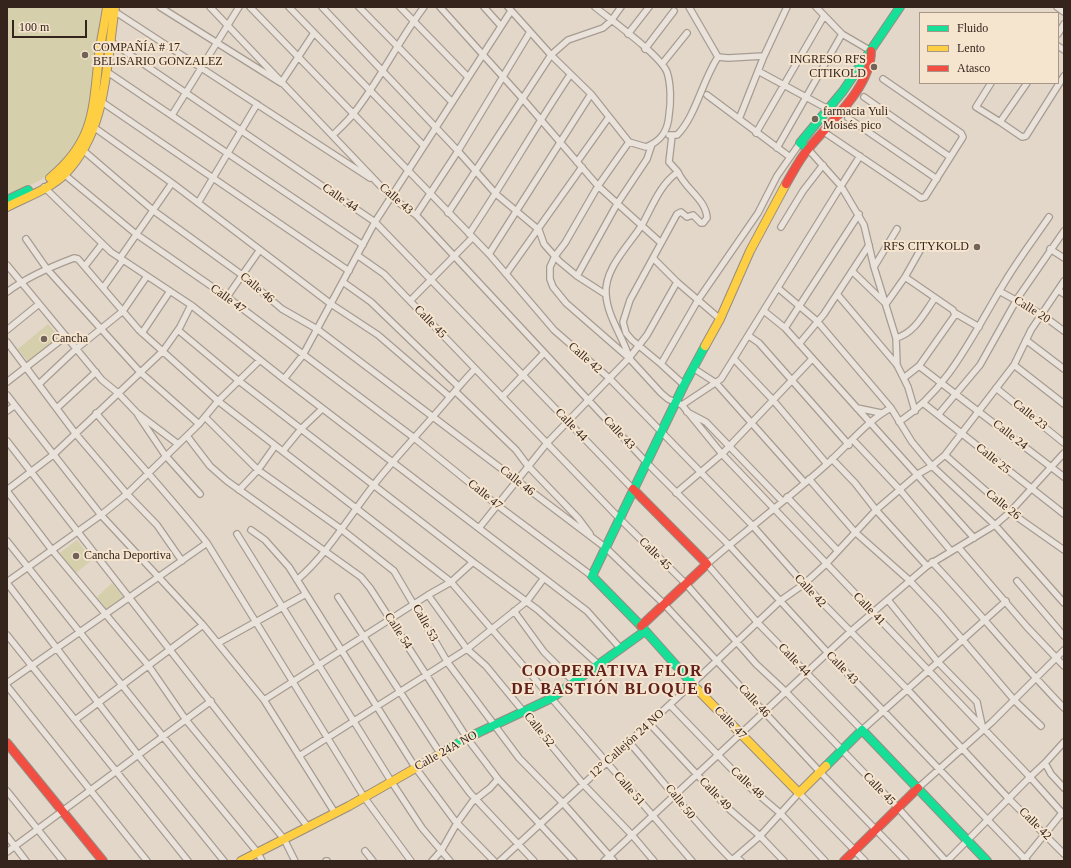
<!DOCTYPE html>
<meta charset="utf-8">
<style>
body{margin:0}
#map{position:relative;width:1071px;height:868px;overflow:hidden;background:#e2d7c8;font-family:Georgia,serif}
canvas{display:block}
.frame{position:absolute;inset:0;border:8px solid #35241c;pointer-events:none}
.legend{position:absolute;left:919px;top:12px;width:140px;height:72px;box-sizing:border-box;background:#f5e4ce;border:1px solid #a89787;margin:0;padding:5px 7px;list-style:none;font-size:12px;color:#35241c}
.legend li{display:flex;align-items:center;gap:8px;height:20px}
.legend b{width:20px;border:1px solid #a89787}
.scale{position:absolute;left:12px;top:20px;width:75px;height:18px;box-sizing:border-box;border:2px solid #35241c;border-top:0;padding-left:5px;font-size:12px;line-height:14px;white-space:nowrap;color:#35241c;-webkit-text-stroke:3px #f5e4ce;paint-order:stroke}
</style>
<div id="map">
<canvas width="1071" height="868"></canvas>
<div class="frame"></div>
<ul class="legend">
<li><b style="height:5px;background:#16e098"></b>Fluido</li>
<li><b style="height:5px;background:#ffcf43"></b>Lento</li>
<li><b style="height:5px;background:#f24e42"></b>Atasco</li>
</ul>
<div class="scale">100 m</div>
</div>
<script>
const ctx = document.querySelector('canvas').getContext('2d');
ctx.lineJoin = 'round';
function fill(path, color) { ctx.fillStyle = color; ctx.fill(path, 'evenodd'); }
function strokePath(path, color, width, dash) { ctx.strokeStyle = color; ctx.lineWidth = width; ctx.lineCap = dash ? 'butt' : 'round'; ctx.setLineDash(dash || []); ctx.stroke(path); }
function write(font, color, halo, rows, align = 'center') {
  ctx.font = font + ' Georgia,serif'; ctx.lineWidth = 4; ctx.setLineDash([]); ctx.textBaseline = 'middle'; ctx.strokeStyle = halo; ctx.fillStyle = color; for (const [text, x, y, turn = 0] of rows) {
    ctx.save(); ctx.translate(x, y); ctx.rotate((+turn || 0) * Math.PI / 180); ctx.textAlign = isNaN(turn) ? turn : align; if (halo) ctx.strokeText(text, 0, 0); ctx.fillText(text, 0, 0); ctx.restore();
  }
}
const green = new Path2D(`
 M7,7H104C99,47 95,132 68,160C52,176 27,187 7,196Z
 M48,324L60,338L29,363L18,349Z
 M77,540L92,560L76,573L60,553Z
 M112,583L124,598L107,610L97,597Z`);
const street = new Path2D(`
 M160,7L281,83L314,33
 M210,7L391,197L416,215L646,462L729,545L828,653L1027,861
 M250,7L489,254L554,330L609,378L752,525L804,584L908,690L1009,799L1064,854
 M289,7L423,145
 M322,7L458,151L496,194L539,230L544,244L559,261L577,276L605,294
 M359,7L452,102
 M400,7L468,77
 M440,7L522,98L598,186L661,243
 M484,7L501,26
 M508,7L551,55L591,94L629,142L646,147C661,141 668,131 669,115C671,103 671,84 667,72C660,55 611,20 595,7
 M689,7L718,57L728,58L764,56
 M816,7L842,34L871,51
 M1057,7L1064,12
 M114,11L370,178
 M628,34L649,7
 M1058,34L1064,24
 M110,41L375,222L633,489
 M1058,46L1064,50
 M645,49L674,11
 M662,64L687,33
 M106,71L363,245
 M758,71L839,115
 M991,83L976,107L1000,122L1027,83
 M707,95L790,157
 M864,97L950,157
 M102,102L349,271
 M172,115L239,7
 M848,118L937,179
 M739,119L764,56L787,7
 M1000,122L1022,137L1026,136L1064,76
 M95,128L172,183L331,304L378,335L450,397
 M824,132L917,195L921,198L925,197L963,137L961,133L883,79
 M756,133L824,16
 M333,135C340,128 348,121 354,113C380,80 398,41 424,7
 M669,135H677C695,118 703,79 718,57
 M629,142L598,186L565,243L555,256L550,267V279L553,287L566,303L629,358L661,393L668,399L682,405L722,454L1030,777L1064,815
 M777,148L842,34
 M84,151L154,211L242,275L282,309L317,329L606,548L664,604L820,772L906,861
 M860,156L841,186L864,225L874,267L896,338L897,365
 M577,162L609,117
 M678,172C685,189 706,199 707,218L703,223H701L693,215L687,217L681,212L677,214L630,300L623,322L626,333L632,340L661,364L684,385
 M65,175L136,234L227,297L413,437L497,505L592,576
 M44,187L111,252L191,305L284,379L587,611L621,649
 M198,203L257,104
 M448,213L551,55L568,40L603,28L611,21L621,7
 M416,215L458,151L530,32
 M781,227L803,191L823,165
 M469,234C504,182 535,127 570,75
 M26,239L47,269L140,372L199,424
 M1050,249L1064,258
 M489,254L591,94
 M357,255L384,274L620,519L686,584L756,664L786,692L898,808L946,861
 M120,258L172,183
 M653,258L677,282L720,319
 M7,265L102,380L118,393L137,413L178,444
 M85,266L102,244
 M874,267L897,229
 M852,271L886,304L905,277L922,247
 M506,274L582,167
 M577,276L617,204L647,159L652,144
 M343,282L371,302L458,386
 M103,288L123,260
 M778,288L817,321L891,408
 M1058,290L1064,294
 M999,291L1041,314L1064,331
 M7,292C27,277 50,267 74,258L78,259L139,330L218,401L451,582L692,861
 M837,294L897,365L908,387L915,411
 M227,297L259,251
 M410,301L472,238
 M764,311L785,328L974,538
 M955,313L979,327
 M785,328L859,214
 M7,330L39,304
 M178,330L239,381L473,562L538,610L599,665
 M142,333L170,291
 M749,336L759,343L849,445
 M896,338C915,333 924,313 935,298
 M1026,340L1064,369
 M7,342L75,433L127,494L157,525L182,561
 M799,344L824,314L869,245
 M629,357C623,337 607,316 606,294C604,269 629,245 642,225C652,207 660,184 678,172L669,162L672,136
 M734,359L773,400L827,464
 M661,364L698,300L758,213L777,176L800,143
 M1014,365L1064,404
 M919,366L1064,477
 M693,368L716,383L805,483
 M905,377L919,366L955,315L953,310L905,277
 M284,379L303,355L375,222L511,11
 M7,382L66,336
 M39,384L76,349L123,311L147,276
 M996,388L1064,443
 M455,391L516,450L528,466L578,518L590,534
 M7,395L101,515L203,625L264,700L335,813
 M502,397L544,353
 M923,403L1064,514
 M682,405L721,379L841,186L808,149
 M57,408L96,372
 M857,408L881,413
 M7,411L14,406
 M687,412L706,422L782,501
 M96,413C133,457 172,499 207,543L364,797L411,861
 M138,415L165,455L200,494
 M938,415L980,365L1017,299L1064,231
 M205,417L258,470L341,529L394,571L448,663L519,758L563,803L614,861
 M899,422C949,389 973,334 1003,285C1017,261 1034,239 1049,217
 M187,436L210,466L227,481L361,577L370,588L467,738L498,779L574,861
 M853,440L900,490L951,551
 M7,441L308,827
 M283,451L301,429L322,409
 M945,455L1010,512L1064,550
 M832,459L855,483L876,510L927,566
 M809,479L855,532L909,580L939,612L1015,701L1041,726
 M7,490L53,455L163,351L180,327L191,305
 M239,490L258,470L275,446
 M7,491L52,550L148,665L186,720L284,839L295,861
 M676,493L722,454L812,359
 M787,497L838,551
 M479,528L547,443L629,358L647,335L677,282
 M251,530L265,540L289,567L415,767L455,821L494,861
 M237,534L391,781L422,828L450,861
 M7,541L193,774L258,853L262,861
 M959,548L1027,627L1064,666
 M932,562C978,610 1018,661 1064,708
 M297,580C328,553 348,518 373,486C397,455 424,428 449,398C458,388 466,378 475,369
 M1017,581L1064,636
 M7,582L101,515L127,494L199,424L218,401L260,360
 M7,583L138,755L224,861
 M428,595L467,649L486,666L583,784L632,835L654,861
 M338,597L440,753L470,793L534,861
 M888,600L938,662L977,702L982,725
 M1006,601L862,730L757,622L707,564C746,530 788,499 827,464C846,447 869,419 891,408L912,442L932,466L995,525L1064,603
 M514,611L544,652L574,682
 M7,635L188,861
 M218,643L306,594
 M7,683L207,543
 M7,686L147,861
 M264,700L428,595L451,582L473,562
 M670,705L747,785L780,813L825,861
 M75,720L203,625
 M649,723L729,809L760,836L784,861
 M629,742C663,781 695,823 732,860
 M299,756L467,649L527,601L544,578
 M1045,763L1051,774L1064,788
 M918,788L992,722L1064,650
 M7,791L63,861
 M7,836L26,861
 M365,851L373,861
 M7,852L211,701
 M736,857L741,861
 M326,861H327
 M432,861L441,851L457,823L472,802L490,788L498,779
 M500,861L692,684L780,601L804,584L826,564L876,510L918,474L932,466L945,455L1014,365L1031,330L1064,281
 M604,861L850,632L927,566L995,525L1010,512L1064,453
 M731,861L760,836L799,793L865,861
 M947,861L1030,777L1045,763L1064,742
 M1023,861L1062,813`);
const fast = new Path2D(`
 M808,149L800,143L843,91L900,7
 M7,200L28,190
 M697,689L641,626L592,576L684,385L705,346
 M442,753L467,738L552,698L645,631
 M826,766L862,730L987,861`);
const slow = new Path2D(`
 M50,178C95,141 93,109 99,55C101,39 105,23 107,7
 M7,207C26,197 50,189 65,174C108,130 106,63 115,7
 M705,346L720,319L750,251L786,184
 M697,689L799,793L826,766
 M241,861L349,806L442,753`);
const jam = new Path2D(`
 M786,184C793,172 800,158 809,148C831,121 871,87 871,51
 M633,489L707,564L641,626
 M7,743L103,861
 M844,861L918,788`);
const markers = [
 [85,55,4,"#726358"],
 [874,67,4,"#726358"],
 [815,119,4,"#726358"],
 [977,247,4,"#726358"],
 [44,339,4,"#726358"],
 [76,556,4,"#726358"]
];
const poiNames = [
 ["COMPAÑÍA # 17",93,48],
 ["BELISARIO GONZALEZ",93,62],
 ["INGRESO RFS",866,60,"right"],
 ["CITIKOLD",866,74,"right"],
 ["farmacia Yuli",823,112],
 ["Moisés pico",823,126],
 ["RFS CITYKOLD",969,247,"right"],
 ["Cancha",52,339],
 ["Cancha Deportiva",84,556]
];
const streetNames = [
 ["Calle 44",340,198,34],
 ["Calle 43",396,199,41],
 ["Calle 46",257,288,40],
 ["Calle 47",228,299,36],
 ["Calle 20",1032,310,32],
 ["Calle 45",430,322,46],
 ["Calle 42",585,358,41],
 ["Calle 23",1030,415,39],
 ["Calle 44",571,425,46],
 ["Calle 43",619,433,47],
 ["Calle 24",1010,435,38],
 ["Calle 25",993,459,39],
 ["Calle 46",517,481,38],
 ["Calle 47",485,495,39],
 ["Calle 26",1003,505,39],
 ["Calle 45",655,554,45],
 ["Calle 42",810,591,47],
 ["Calle 41",869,609,46],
 ["Calle 53",425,623,61],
 ["Calle 54",398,631,57],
 ["Calle 44",794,660,46],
 ["Calle 43",842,668,46],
 ["Calle 46",754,701,47],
 ["Calle 47",730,723,46],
 ["Calle 52",539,730,51],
 ["12° Callejón 24 NO",627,744,-42],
 ["Calle 24A NO",446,751,-29],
 ["Calle 48",747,783,43],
 ["Calle 51",629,789,49],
 ["Calle 45",879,789,46],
 ["Calle 49",715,794,46],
 ["Calle 50",680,802,52],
 ["Calle 42",1035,824,45]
];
const districtNames = [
 ["COOPERATIVA FLOR",612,672],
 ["DE BASTIÓN BLOQUE 6",612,690]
];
fill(green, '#d5cfab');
strokePath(street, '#a79c92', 8);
strokePath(fast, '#978c82', 10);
strokePath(slow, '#978c82', 10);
strokePath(jam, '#978c82', 10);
strokePath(street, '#eae3db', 5.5);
strokePath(fast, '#16e098', 8);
strokePath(slow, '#ffcf43', 8);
strokePath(jam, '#f24e42', 8);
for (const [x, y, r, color] of markers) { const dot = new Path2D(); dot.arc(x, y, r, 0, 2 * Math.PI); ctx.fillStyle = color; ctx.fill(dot); strokePath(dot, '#f5e4ce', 1.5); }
write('12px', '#35241c', '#f5e4ce', poiNames, 'left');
write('12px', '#35241c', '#f5e4ce', streetNames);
ctx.letterSpacing = '1px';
write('bold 16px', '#61201c', '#f5e4ce', districtNames);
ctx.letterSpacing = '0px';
</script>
